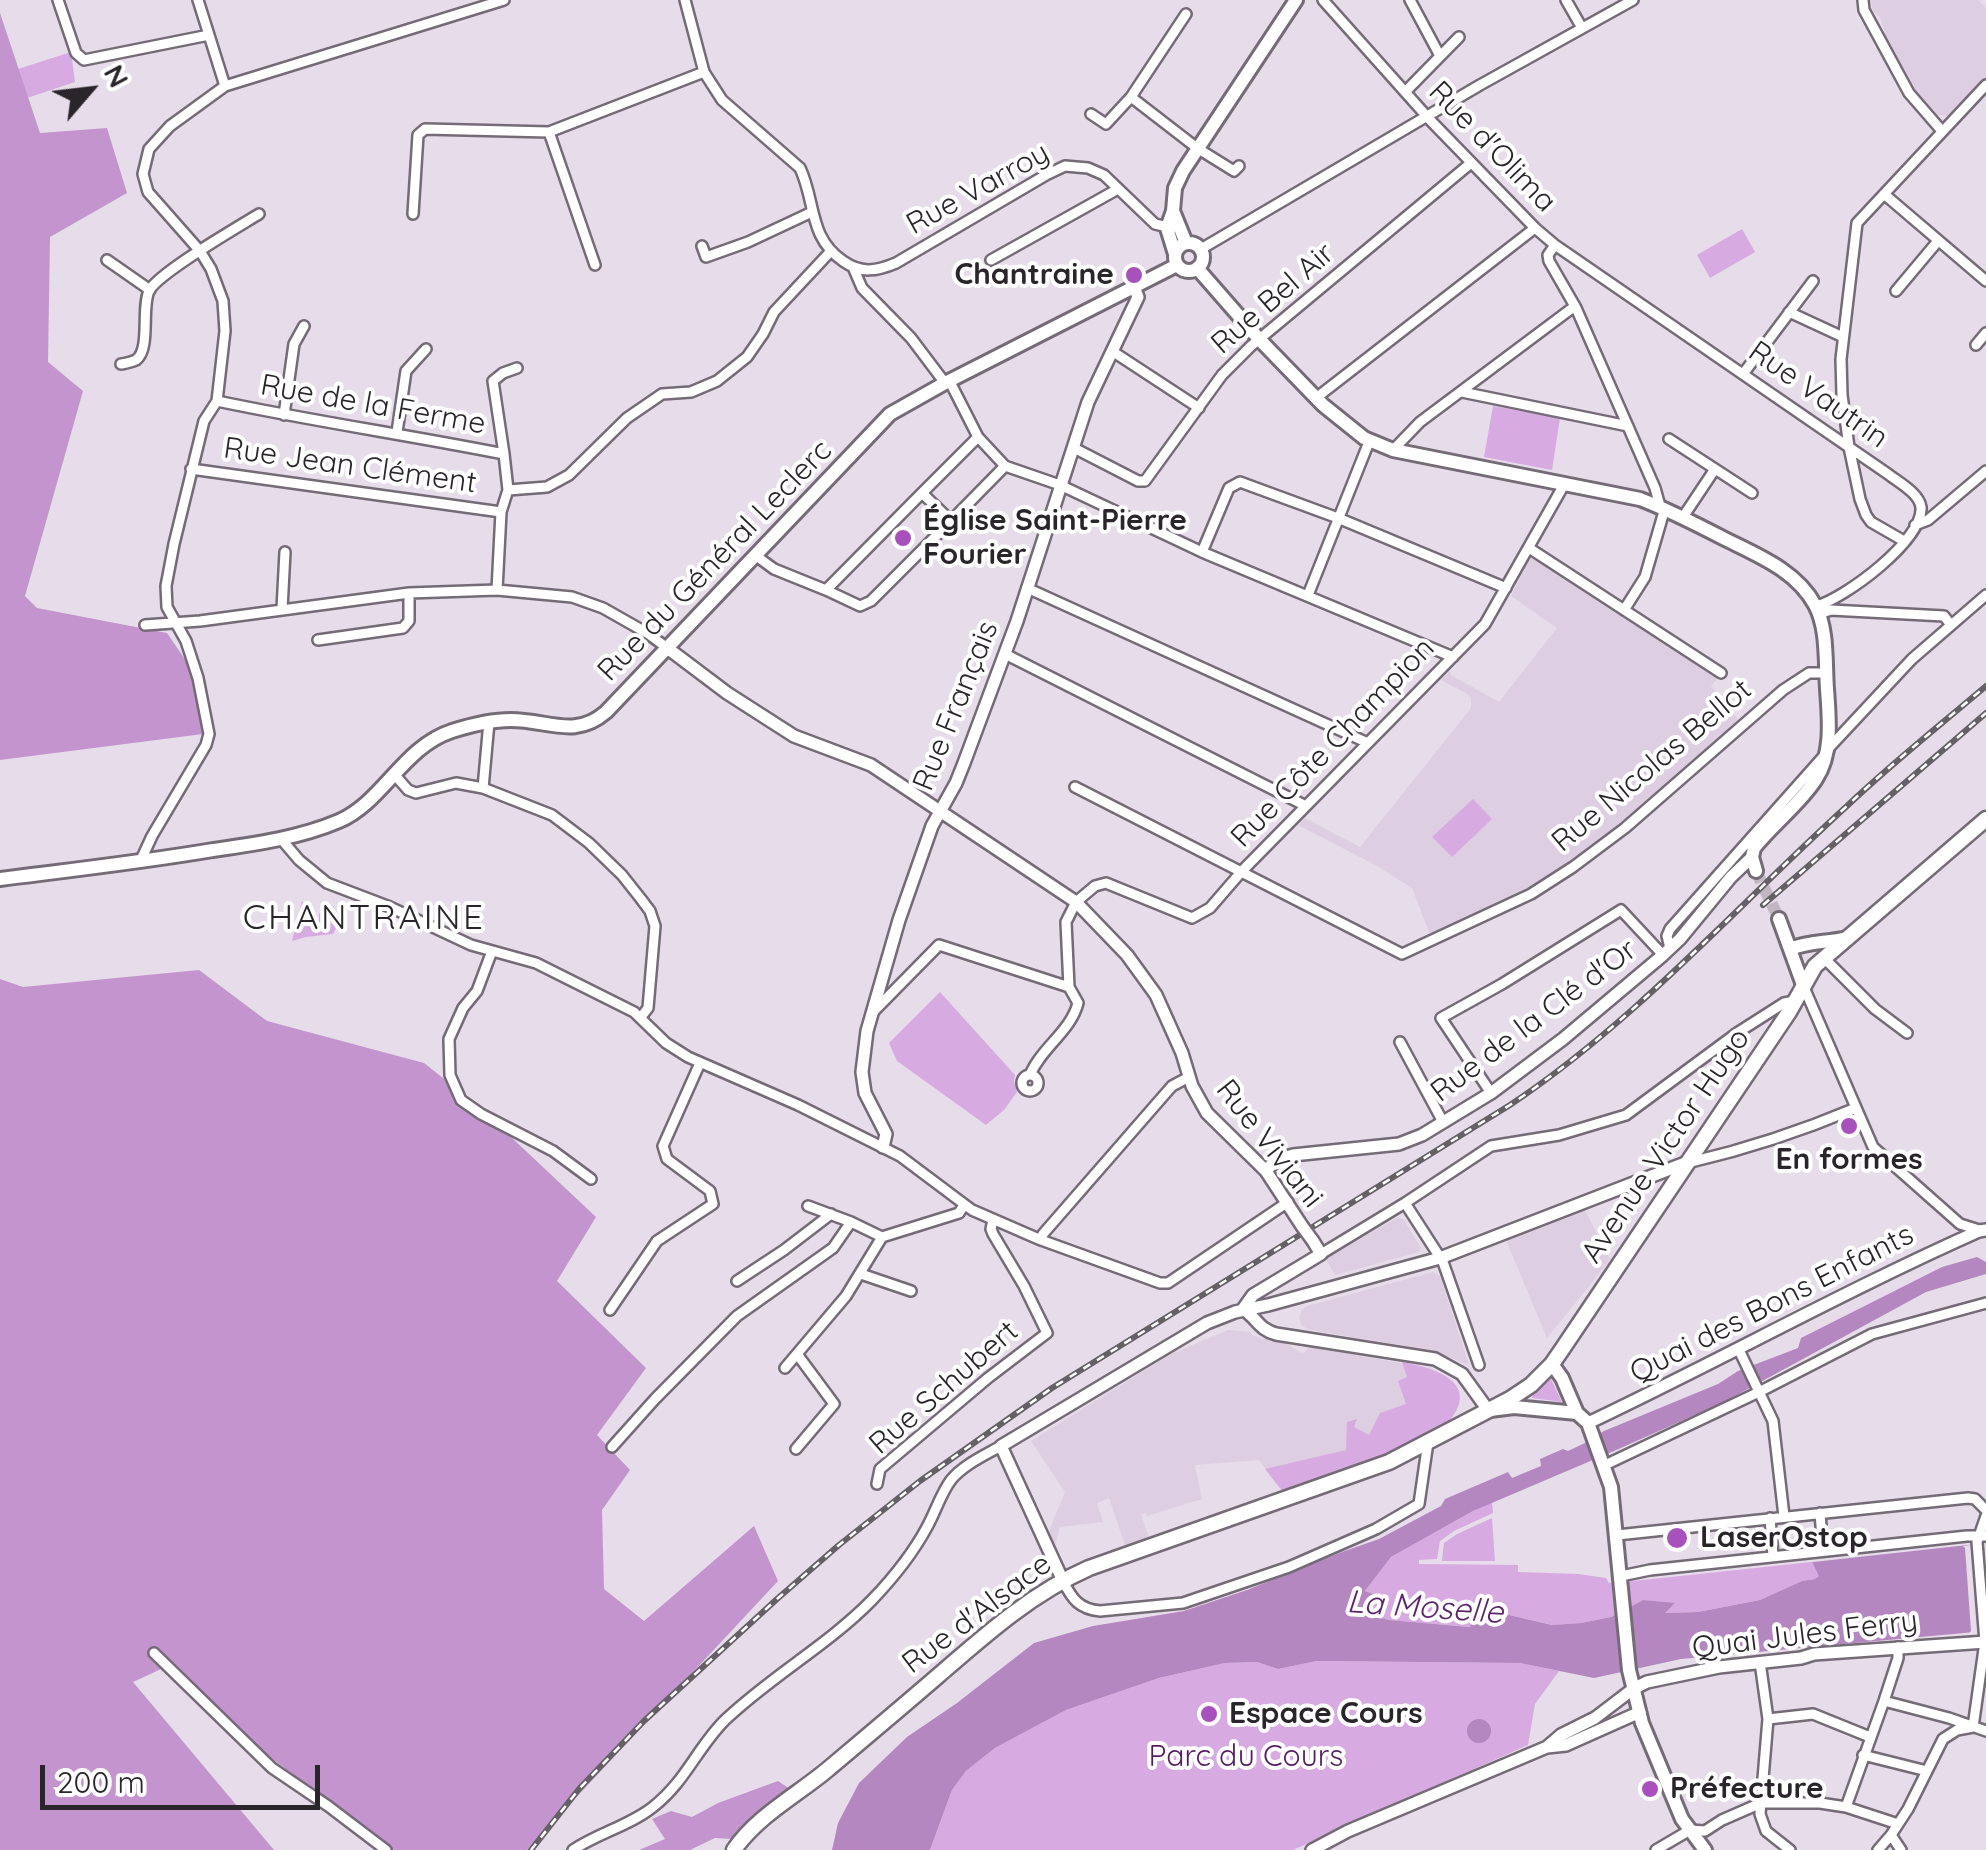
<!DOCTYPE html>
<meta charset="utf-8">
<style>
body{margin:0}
#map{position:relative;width:1986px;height:1850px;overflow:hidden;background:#e7dce9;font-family:Quicksand,sans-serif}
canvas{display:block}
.north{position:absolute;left:40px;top:40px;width:100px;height:100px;-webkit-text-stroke:8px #fff;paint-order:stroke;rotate:62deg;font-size:28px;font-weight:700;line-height:40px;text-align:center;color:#29252a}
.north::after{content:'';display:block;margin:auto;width:35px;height:45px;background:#29252a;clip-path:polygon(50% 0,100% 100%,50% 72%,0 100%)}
.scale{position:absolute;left:40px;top:1765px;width:280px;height:45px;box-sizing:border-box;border:5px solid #29252a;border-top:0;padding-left:12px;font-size:30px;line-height:35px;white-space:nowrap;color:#29252a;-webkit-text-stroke:8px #fff;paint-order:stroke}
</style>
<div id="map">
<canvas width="1986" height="1850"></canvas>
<div class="north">N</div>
<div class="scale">200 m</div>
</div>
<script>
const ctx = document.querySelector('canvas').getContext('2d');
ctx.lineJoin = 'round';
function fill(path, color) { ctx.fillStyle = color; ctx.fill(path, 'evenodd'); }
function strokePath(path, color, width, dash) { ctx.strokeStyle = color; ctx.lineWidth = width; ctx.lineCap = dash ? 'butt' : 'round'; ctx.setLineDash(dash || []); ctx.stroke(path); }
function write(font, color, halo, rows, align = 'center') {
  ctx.font = font + ' Quicksand,sans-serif'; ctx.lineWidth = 8; ctx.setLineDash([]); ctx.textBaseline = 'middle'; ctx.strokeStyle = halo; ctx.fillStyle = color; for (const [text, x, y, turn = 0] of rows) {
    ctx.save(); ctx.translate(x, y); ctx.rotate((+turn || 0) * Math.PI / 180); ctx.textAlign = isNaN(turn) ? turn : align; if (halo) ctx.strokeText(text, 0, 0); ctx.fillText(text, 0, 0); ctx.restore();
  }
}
const built = new Path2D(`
 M1871,0H1978L1986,8V79L1950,116L1937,115L1915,90L1886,36L1880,17L1873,11Z
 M1535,557L1718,678L1711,686L1741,723L1663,794L1577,860L1521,892L1430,935L1412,888L1379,867L1298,825L1305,818L1360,847L1471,708V698L1467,694L1441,680L1450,671L1451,675L1499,702L1557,628L1511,596L1530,558Z
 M1585,1210L1610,1260L1547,1338L1506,1240Z
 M1398,1217L1404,1220L1421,1248L1419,1252L1335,1275L1326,1259Z
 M1433,1272L1440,1276L1469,1365L1431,1350L1310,1330L1302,1326L1299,1318L1301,1311L1307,1306Z
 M1228,1330L1250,1332L1252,1335L1263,1339L1267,1337L1281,1340L1303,1354L1309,1347L1430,1368L1451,1379L1457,1387L1460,1395L1456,1412L1450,1420L1382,1456L1283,1492L1259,1460L1195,1465L1202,1499L1147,1516L1146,1513L1141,1514L1149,1538L1132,1543V1546L1126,1548L1109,1498L1097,1503L1103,1522L1060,1527L1055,1545L1048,1533L1065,1492L1031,1441L1171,1354Z`);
const green = new Path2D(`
 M71,52L75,82L24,99L15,70Z
 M1742,229L1755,252L1710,278L1697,255Z
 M1493,406L1560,418L1552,470L1484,457Z
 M1473,799L1492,819L1452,857L1432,837Z
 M302,901L309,908L307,916L313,921L319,920V914L325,908L341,918L333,934L306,937L292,941Z
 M940,992L1015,1075L1014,1081L1017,1092L1004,1110L986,1125L897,1061L889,1043Z
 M1402,1362C1430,1367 1482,1381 1450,1420L1382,1456L1283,1492L1265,1469L1346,1450L1347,1422L1357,1419L1354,1427L1369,1435L1380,1413L1406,1404L1398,1381L1407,1377Z
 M1551,1379L1562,1402L1532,1398L1533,1393Z
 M1492,1502L1493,1513L1454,1531L1440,1541L1437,1559L1419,1560V1564L1518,1565V1572L1578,1574L1606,1578L1609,1583H1614L1812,1562L1820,1576L1816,1579L1802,1581L1760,1600L1698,1612L1663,1613L1674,1604L1643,1600L1611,1617L1581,1623L1553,1625L1505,1614L1471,1627L1389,1620L1362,1615L1374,1596L1365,1591L1391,1557L1473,1511Z
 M1492,1518L1495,1561H1442L1444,1543L1457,1534Z
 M1317,1661L1520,1663L1559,1671L1535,1704L1528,1745L1293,1850H930L952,1790L966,1771L995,1748L1066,1710L1159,1678L1225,1663L1257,1662L1278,1669Z`);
const forest = new Path2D(`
 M0,13L40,133L107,128L127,193L50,237L48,362L83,391L25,596L37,608L167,633L195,674L203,734L0,760Z
 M199,970L267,1021L424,1063L477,1105L596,1217L557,1281L646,1368L597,1435L630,1470L602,1510L604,1589L644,1621L754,1526L778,1581L527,1850H394L263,1752L174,1663L133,1682L274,1850H0V979L23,987Z
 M778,1781L790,1789L731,1839L715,1838L690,1850H639L665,1839L652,1819L671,1811L692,1817L718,1803Z`);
const water = new Path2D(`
 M1977,1257L1986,1262V1274L1926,1292L1722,1403L1614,1451L1473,1511L1391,1557L1365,1591L1375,1595L1363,1614L1389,1620L1470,1627L1474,1617L1505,1614L1552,1625L1581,1623L1611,1617L1643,1600L1675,1603L1665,1613L1698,1612L1760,1600L1802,1581L1815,1579L1819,1576L1812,1562L1786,1565L1986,1543V1631L1681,1659L1594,1678L1520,1663L1317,1661L1278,1669L1257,1662L1225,1663L1159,1678L1066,1710L995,1748L966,1771L952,1790L930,1850H832L838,1823L859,1783L907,1737L957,1703L1034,1643L1093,1626L1184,1611L1247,1590L1342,1552L1379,1539L1441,1506L1445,1499L1508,1472L1512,1478L1541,1466L1540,1459L1563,1449L1568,1451L1585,1443L1604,1431L1718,1384L1738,1371L1798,1348L1801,1338L1942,1267Z
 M1467 1731a12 12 0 1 1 24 0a12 12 0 1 1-24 0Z`);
const pier = new Path2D(`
 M1986,1543V1633L1968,1634L1971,1631L1965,1548L1963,1546Z`);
const secondaryTunnel = new Path2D(`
 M1756,871L1779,919`);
const minor = new Path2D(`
 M58,0L76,53L84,60L209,35
 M198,0L225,86
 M685,0L704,72L722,100L800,168C816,202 808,237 843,261C861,274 877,271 896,263L1046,175L1065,166L1088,168L1104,175L1155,224L1172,228
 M1323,0L1431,121L1535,228L1555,245L1888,474C1898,482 1919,493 1921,507C1924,540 1844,599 1816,606
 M1410,0L1440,56
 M1566,0L1582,28
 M1863,0L1864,10L1909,93L1942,131
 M1405,92L1459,37
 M1131,97L1197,148L1234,171L1239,166
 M1091,114L1106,124L1131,97L1186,14
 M549,132L595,265
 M1884,194L1986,281
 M413,214L418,135L425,129L549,132L704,72
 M1555,245L1548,255L1549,261L1576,308L1655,488L1660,506
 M702,246L706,257L748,242L812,212
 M1201,249L1480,85L1633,0
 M107,260L150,290
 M991,260L1118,189
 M853,267L862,288L911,338L945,383
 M1896,291L1938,241
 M1789,312L1843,337
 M1976,345L1986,333
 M1112,351L1199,408
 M121,364C124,364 134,361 136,360C151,349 141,308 149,291C158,273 238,227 259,214
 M1743,374L1813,281
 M949,380L978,437L1005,466L1060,485L1202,552L1453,657
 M1462,392L1628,426
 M1316,398L1535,228
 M217,401C312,421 408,435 504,454L508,490L501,512L497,590
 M284,415L294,344L304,326
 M397,432L406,371L426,349
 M978,437L922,493L951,521L1005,466
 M1669,439L1752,493
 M1074,448L1138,481H1145L1222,375L1251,346L1471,163
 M1393,450L1420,422L1575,306
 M504,454L493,381L503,373L517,368
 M191,469L501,512
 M508,490L547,487L569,475L627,418L662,394L691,392L717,381L747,357L763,334L774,312L830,252
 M922,493L826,590L860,606L871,601L951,521
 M1683,517L1715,469
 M1915,525L1928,520L1986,471
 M1904,541L1871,522L1866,515L1860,499L1849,447L1842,395L1841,359L1857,223L1986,85
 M1529,548L1721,673
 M1202,552L1229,488L1240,482L1338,518L1506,588
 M755,555L774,569L826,590
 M1027,588L1368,743
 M1308,595L1369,442
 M282,609L285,552
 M1624,610L1645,577L1665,508
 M1819,614L1831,610L1944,616L1951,625
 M145,625L200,621L409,593L497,590L572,597L603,608L647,633L666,647
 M318,640L403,628L409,621V593
 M1005,654L1306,806
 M489,722L483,788L552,815L589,843L622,875L641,899L650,911L655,926L648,1008L641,1017
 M1827,750L1912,659L1986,595
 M394,774L408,790L416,793L456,783L483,788
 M1075,787L1402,954L1531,894L1573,867L1625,828L1783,690L1809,673H1826
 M282,840L299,860L327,883L390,907L471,945L536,963L634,1012L666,1043L688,1057L798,1105L900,1156L972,1210L1041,1240L1160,1283H1168L1288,1202
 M140,862L152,836L206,745L209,734L198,678L186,641L167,607L166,586L174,544L204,421L217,401L225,331L223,301L211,269L200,251L148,192L143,174L149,149L170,126L225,86L504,0
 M1670,948L1667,936L1670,929L1823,757
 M492,951L477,991L463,1008L449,1039L450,1075L461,1100L481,1114L553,1151L591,1179
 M1824,958L1875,1009L1907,1033
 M1803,985L1873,1147L1960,1224L1979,1230
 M875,1010L939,945L1069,987
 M1400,1042L1443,1122
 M1030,1075C1041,1048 1071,1031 1078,1003L1069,987L1066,922L1076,902L1095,886L1106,883L1192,918L1210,908L1242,871L1485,624L1565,483
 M1022 1083a8 8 0 1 1 16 0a8 8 0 1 1-16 0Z
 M1491,1093L1441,1018L1502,984L1621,910L1663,955
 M1691,1162C1751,1148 1799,1132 1856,1108
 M1405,1203L1443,1262L1479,1365
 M808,1206L851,1222L882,1237
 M1041,1240L1043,1234L1172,1086L1189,1077
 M1321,1254L1405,1203L1491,1146L1559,1135L1626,1115L1737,1033L1784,1003L1795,1001
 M861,1274L911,1291
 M737,1281L784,1250L831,1214
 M610,1310L657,1241L713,1204L710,1191L667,1159L663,1146L700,1063
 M1739,1350L1773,1421L1784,1516
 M785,1368L846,1296L882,1237L959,1213L964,1205
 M612,1447L655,1399L737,1316L833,1248L851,1222
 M796,1449L834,1404L797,1354
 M1605,1465L1759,1392L1872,1334L1986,1303
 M877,1484L880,1469L988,1378L1047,1333L1024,1286L993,1234L991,1229L993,1220
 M1820,1513L1823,1551
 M1770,1518L1773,1556
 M1617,1535L1968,1498L1975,1499L1986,1510
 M1621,1576L1650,1570L1967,1536H1986
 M1063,1581C1072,1599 1079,1609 1100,1611L1183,1603L1289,1567L1376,1529L1419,1504L1428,1442
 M154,1653L272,1768L328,1806L386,1850
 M1760,1662L1768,1719L1760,1814L1766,1831L1790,1850
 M1884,1701L1949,1718L1986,1731
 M1768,1719L1813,1714L1870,1737
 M1863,1755L1927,1771
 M1846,1807L1884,1701L1898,1658V1647
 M1891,1835L1901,1850
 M573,1850C598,1833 629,1826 653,1807C686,1781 697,1748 725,1720C771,1676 828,1645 872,1600C893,1578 912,1555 927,1527C935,1513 941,1493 951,1480C963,1465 985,1455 1001,1446
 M1656,1850L1690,1830L1705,1831L1722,1820L1761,1803H1820L1846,1807L1898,1824
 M1878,1850L1891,1835L1908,1809L1943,1739L1957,1730L1973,1727L1985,1642L1977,1542L1986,1516`);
const tertiary = new Path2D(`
 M666,647L727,693L794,736L871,765L1076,902L1127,955L1156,995L1182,1053L1192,1086L1207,1113L1266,1171L1302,1226
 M883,1147L886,1134L865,1093L862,1072L867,1031L899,920L932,826L956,783L964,763L1017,621L1088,402L1138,297L1134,287
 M1266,1171C1273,1161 1281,1158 1293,1155L1399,1144L1422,1135L1491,1093L1563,1039L1663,955L1680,939L1731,877L1752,857
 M1243,1309C1258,1319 1258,1329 1276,1334L1435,1359L1462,1374L1488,1410
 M1243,1309L1253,1295L1321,1254L1313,1241
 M1588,1423C1719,1361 1846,1290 1979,1231L1986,1230
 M1063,1581L1001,1446L1207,1323L1235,1312L1268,1305L1440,1258L1688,1162
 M1547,1747L1566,1745L1640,1712
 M1312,1850L1348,1831L1547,1747L1561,1735L1595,1718L1633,1689L1647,1682L1719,1667L1801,1658L1814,1654L1986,1642`);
const secondary = new Path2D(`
 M1173,211L1186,243
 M1175 257a14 14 0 1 1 28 0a14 14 0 1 1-28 0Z
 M1175,254L1167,228L1173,211L1175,188L1183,171L1296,0
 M1197,268L1259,339L1323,405L1364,438L1393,450L1640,499C1669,510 1696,524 1723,538C1757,555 1796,570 1815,605C1828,629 1825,662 1827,689C1829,718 1833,753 1816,779C1800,804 1773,824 1754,848L1752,857L1756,871
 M0,879C71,870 142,862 213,850C255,844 299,838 339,821C383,802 403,747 452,731C471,725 491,720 511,720C548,720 575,739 606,712L890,414L945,383L1177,265
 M1779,919L1803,985
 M1790,949C1809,941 1827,943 1847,938
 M1552,1364L1562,1378L1577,1413L1588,1423L1611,1487L1629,1670L1642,1723L1682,1819L1705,1850
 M1490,1410L1514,1407L1577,1413`);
const primary = new Path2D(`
 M734,1850C756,1817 797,1795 827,1770C865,1738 902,1707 939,1675C985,1635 1032,1593 1089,1568L1389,1462L1510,1399L1531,1385L1552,1364L1563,1348L1789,1012L1815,966L1986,819`);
const rail = new Path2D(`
 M1763,905L1986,713
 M531,1850L579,1789L644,1721L777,1599L839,1545L920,1481L1052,1388L1510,1105C1636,1021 1736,907 1847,806C1891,764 1939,726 1986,686`);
const tertiaryBridge = new Path2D(`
 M1302,1226L1313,1241`);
const markers = [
 [1134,275,10,"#a850bc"],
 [903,538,10,"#a850bc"],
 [1849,1126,10,"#a850bc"],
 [1677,1538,12,"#a850bc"],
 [1209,1714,10,"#a850bc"],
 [1650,1789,10,"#a850bc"]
];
const streetNames = [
 ["Rue d'Olima",1492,147,46],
 ["Rue Varroy",978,189,-29],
 ["Rue Bel Air",1273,299,-41],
 ["Rue Vautrin",1818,395,35],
 ["Rue de la Ferme",373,405,10],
 ["Rue Jean Clément",350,466,8],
 ["Rue du Général Leclerc",715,561,-46],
 ["Rue Français",956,706,-68],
 ["Rue Côte Champion",1333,743,-46],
 ["Rue Nicolas Bellot",1652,766,-40],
 ["Rue de la Clé d'Or",1534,1021,-37],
 ["Rue Viviani",1269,1144,52],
 ["Avenue Victor Hugo",1666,1146,-56],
 ["Quai des Bons Enfants",1772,1304,-27],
 ["Rue Schubert",944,1388,-41],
 ["Rue d'Alsace",977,1614,-37],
 ["Quai Jules Ferry",1805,1635,-7]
];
const poiNames = [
 ["Chantraine",1114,275,"right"],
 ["Église Saint-Pierre",923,521],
 ["Fourier",923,555],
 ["En formes",1849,1160,"center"],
 ["LaserOstop",1700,1538],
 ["Espace Cours",1229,1714],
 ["Préfecture",1670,1789]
];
const parkNames = [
 ["Parc du Cours",1246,1757]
];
const waterNames = [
 ["La Moselle",1425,1608,4]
];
const quarterNames = [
 ["CHANTRAINE",364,918]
];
fill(built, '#decee2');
fill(green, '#d7abe1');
fill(forest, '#c394ce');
fill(water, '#b587c0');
fill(pier, '#e7dce9');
strokePath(secondaryTunnel, '#c1b7c3', 12, [12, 6]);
strokePath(minor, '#756b77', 14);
strokePath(tertiary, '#756b77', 16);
strokePath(secondary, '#756b77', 18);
strokePath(primary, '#756b77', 19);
strokePath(minor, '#fff', 9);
strokePath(tertiary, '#fff', 11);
strokePath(secondary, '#fff', 12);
strokePath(primary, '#fff', 14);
strokePath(rail, '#655f66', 6);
strokePath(rail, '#fff', 2.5, [8]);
strokePath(tertiaryBridge, '#756b77', 16, []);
strokePath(tertiaryBridge, '#fff', 11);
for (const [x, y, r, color] of markers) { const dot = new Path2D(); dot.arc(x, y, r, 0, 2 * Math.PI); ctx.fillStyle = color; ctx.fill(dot); strokePath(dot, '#fff', 4); }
write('30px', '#29252a', '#fff', streetNames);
write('bold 30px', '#29252a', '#fff', poiNames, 'left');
write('30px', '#531b60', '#fff', parkNames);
write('italic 32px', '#5d256a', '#fff', waterNames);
ctx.letterSpacing = '2.5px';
write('35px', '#29252a', '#fff', quarterNames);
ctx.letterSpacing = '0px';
</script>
